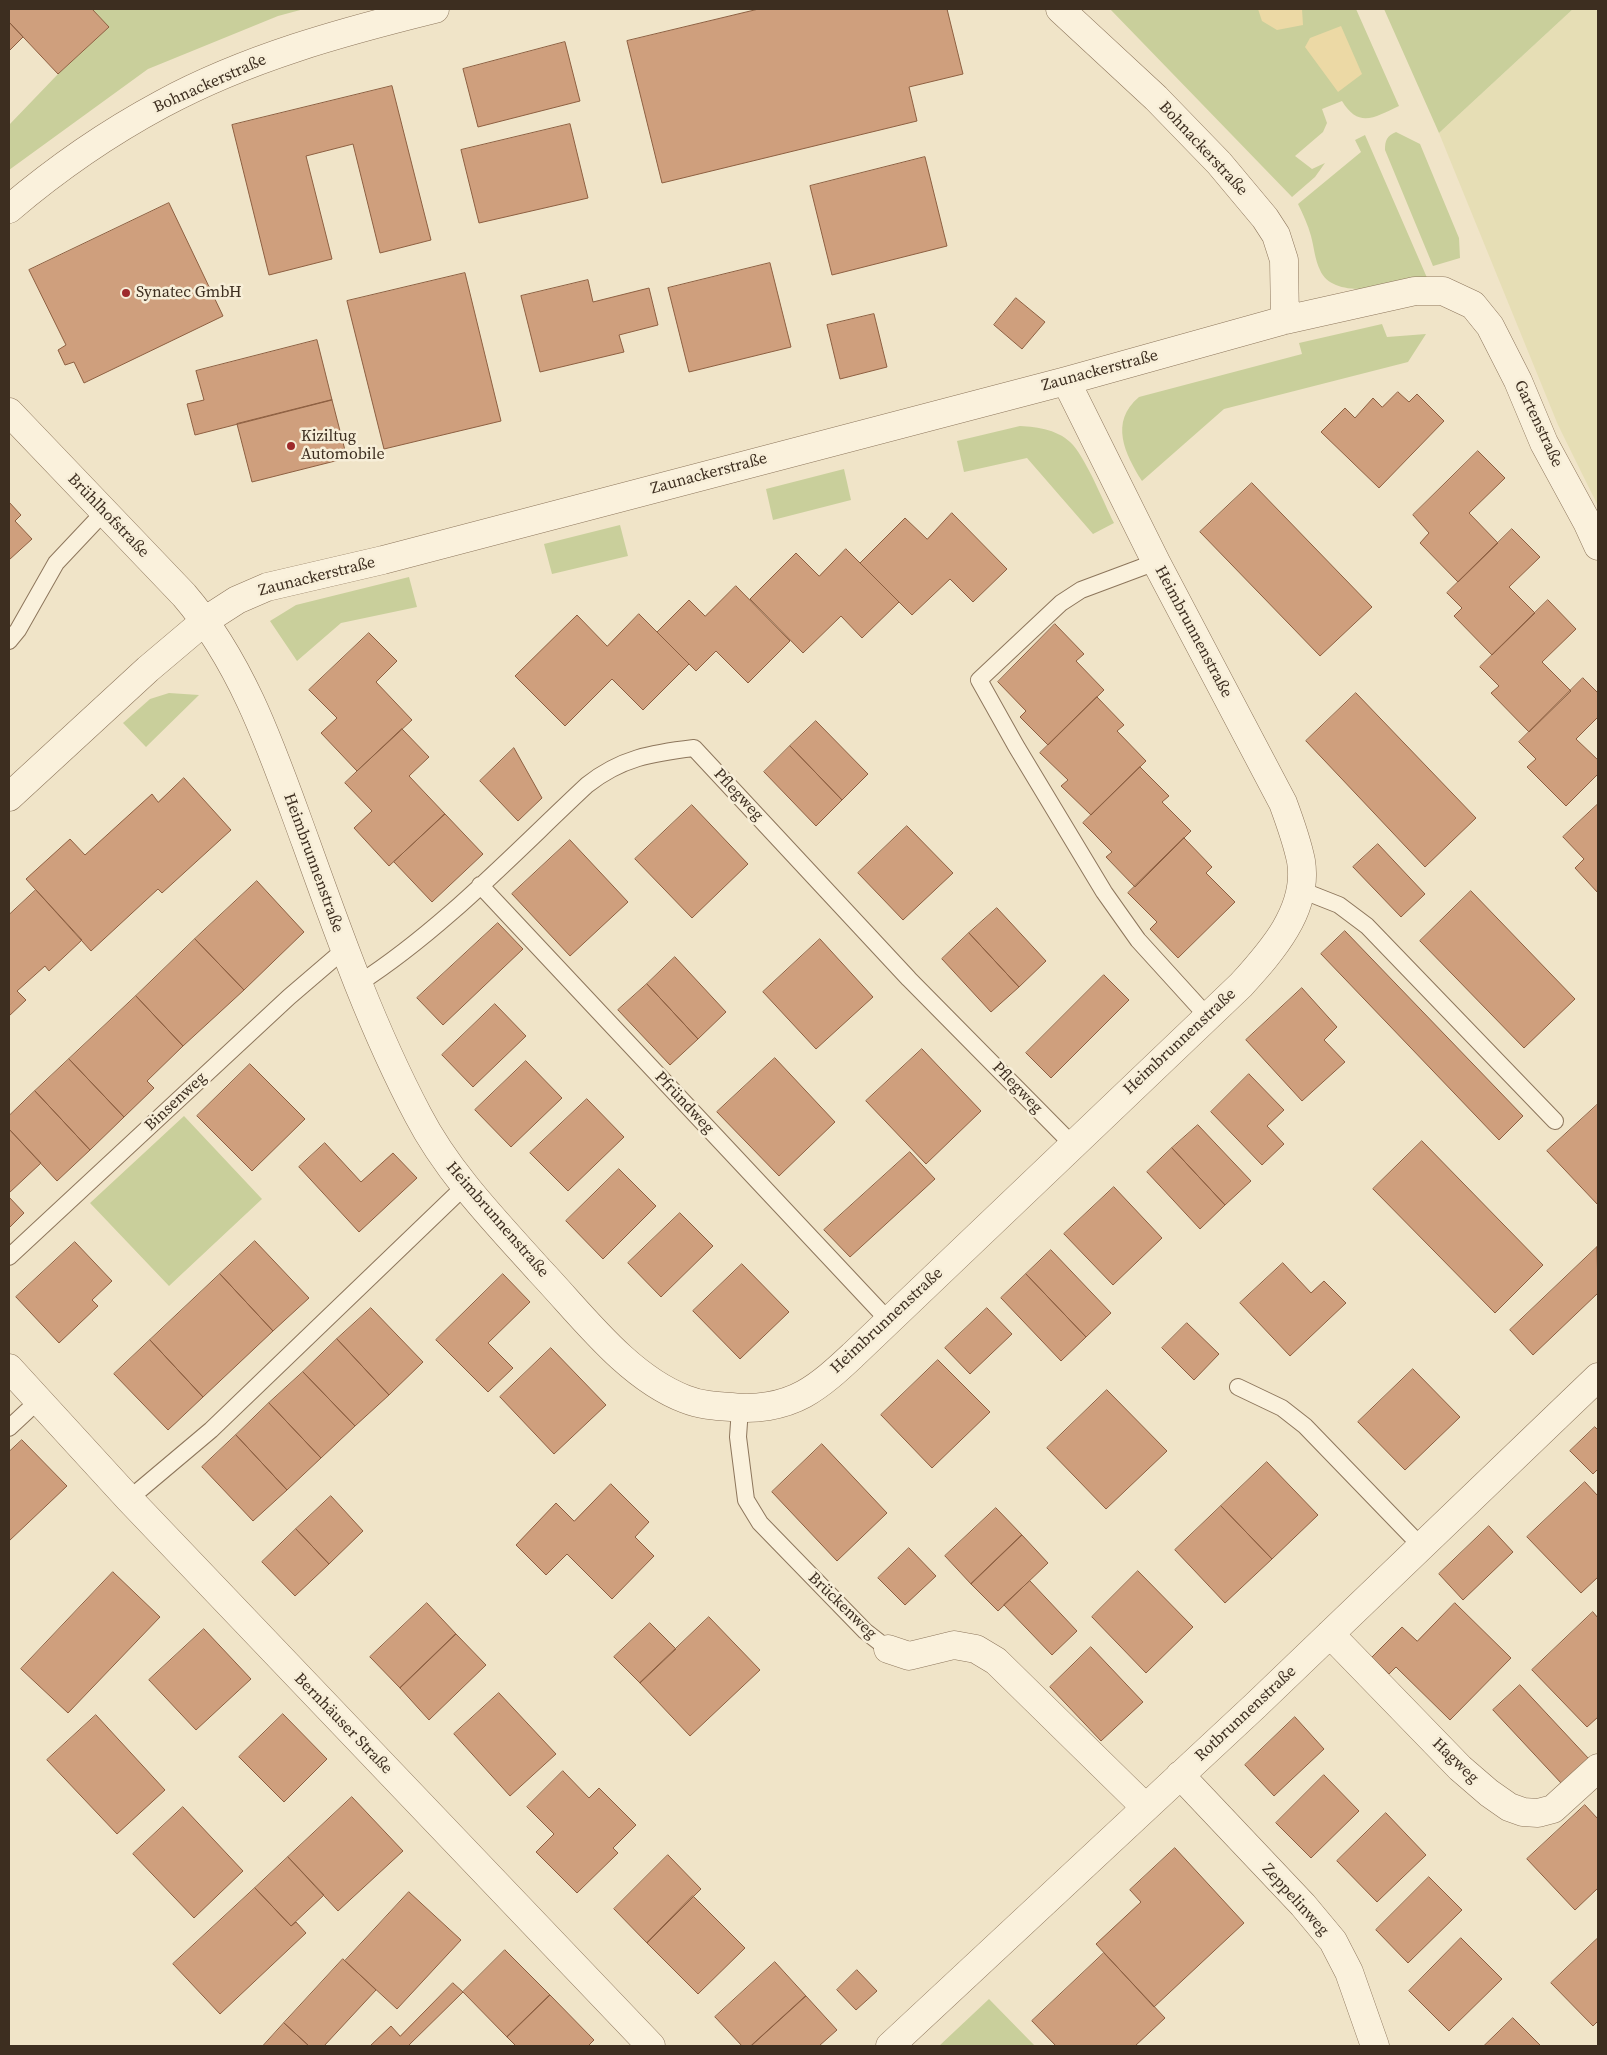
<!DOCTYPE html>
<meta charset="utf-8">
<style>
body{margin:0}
#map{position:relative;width:1607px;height:2055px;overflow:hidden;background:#f0e4c8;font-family:"Source Serif 4",serif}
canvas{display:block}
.frame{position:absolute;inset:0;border:10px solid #3d2e20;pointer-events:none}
</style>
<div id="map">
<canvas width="1607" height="2055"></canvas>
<div class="frame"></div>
</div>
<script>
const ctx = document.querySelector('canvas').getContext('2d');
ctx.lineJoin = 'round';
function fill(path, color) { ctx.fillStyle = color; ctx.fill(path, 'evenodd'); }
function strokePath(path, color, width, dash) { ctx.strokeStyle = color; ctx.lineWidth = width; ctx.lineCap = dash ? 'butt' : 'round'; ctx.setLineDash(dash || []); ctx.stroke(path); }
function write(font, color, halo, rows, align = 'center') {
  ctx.font = font + ' "Source Serif 4",serif'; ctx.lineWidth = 5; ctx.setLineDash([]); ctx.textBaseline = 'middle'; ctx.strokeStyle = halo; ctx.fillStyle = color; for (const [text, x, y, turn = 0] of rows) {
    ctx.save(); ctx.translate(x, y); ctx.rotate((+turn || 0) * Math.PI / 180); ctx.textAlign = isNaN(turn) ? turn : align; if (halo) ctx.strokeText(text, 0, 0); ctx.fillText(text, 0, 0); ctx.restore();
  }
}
const farmland = new Path2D(`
 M1573,9H1598V506L1558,425L1439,133Z`);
const green = new Path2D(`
 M92,9H304L278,16L148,69L9,170V125L58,74L108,27Z
 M1110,9H1356L1399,106C1375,117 1359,129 1342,101L1322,109L1327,123L1323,132L1295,156L1312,169L1325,163L1315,177L1292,197Z
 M1384,9H1573L1439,133Z
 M1396,132L1420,144L1459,238L1460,258L1433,266L1385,150C1385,140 1387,136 1396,132Z
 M1365,135L1428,280C1400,284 1334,303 1320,270C1315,260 1314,247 1311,236C1308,225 1303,214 1298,204L1361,152L1355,140Z
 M1382,324L1387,337L1426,334L1408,362L1224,409L1142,481C1125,454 1109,422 1139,397L1302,354L1299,343Z
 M1020,426C1038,427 1060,430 1073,445C1088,463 1103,501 1114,523L1093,534L1027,458L964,472L957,441Z
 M844,469L851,500L773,520L766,489Z
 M620,525L628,556L552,574L544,544Z
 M409,577L417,607L341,623L297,661L270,621L296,605Z
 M169,693L199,695L146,747L123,723L150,699Z
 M184,1116L262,1199L169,1286L90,1203Z
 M989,1999L1035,2046H939Z`);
const sand = new Path2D(`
 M1258,9H1302L1303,25L1277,30L1262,21Z
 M1341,26L1362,74L1338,92L1305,47L1310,38Z`);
const building = new Path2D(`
 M9,9H92L109,27L58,74L9,22Z
 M759,9H947L963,74L909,87L917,121L662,183L627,41Z
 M9,22L23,37L9,51Z
 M565,42L580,101L478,127L463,69Z
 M392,86L431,240L380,253L353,144L306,156L332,259L269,275L232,125Z
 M570,124L588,198L479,223L461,150Z
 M925,157L947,246L832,275L810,186Z
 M169,203L223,316L84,383L74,362L65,365L58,350L66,345L29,270Z
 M770,263L791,347L689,372L668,288Z
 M465,273L501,421L384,449L347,301Z
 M588,280L593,302L649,288L658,325L619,335L624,352L540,372L521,296Z
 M1016,298L1045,322L1022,349L994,325Z
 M874,314L887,367L840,379L827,325Z
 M317,340L332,400L195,435L187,404L204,400L196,371Z
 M1398,392L1409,402L1417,394L1444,421L1379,488L1321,432L1345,408L1355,418L1373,398L1382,407Z
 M332,400L347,458L252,482L237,424Z
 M1478,451L1505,478L1469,513L1498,543L1458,582L1420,543L1429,533L1413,515Z
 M1252,483L1372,607L1320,656L1200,532Z
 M9,502L21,515L15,521L32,539L9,560Z
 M952,513L1007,569L973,602L950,579L912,615L860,563L905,518L927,539Z
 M1512,529L1540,557L1509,587L1535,613L1492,655L1454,616L1462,608L1447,593Z
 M846,549L899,602L862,638L841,616L803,653L750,599L796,553L819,576Z
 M736,586L790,641L748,683L716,651L696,671L657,632L689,600L705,616Z
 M1548,600L1576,629L1542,662L1571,691L1529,732L1491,693L1499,686L1480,667Z
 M639,614L689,664L643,710L612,679L565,726L515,676L577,615L607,646Z
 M1055,624L1084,654L1076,661L1104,690L1048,745L1020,717L1026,711L998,682Z
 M369,633L397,661L376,682L412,720L357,771L321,733L337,718L309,690Z
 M1583,678L1598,693V717L1576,739L1598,760V774L1566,806L1527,767L1536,759L1519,742Z
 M1356,693L1476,818L1425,867L1306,741Z
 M1097,697L1124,725L1117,731L1146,761L1091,815L1061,786L1068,780L1040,753Z
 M816,721L868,774L842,800L790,746Z
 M402,729L429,757L409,776L445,814L389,866L354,828L372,811L345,783Z
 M790,746L842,800L816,826L764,772Z
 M514,748L542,798L518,821L480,781Z
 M1140,767L1169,796L1162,802L1191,831L1135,887L1106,857L1112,852L1083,823Z
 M184,778L231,830L162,893L158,889L91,951L26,879L70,839L85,855L152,794L158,802Z
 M1598,804V893L1575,868L1584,859L1563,837Z
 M692,805L748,864L692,918L635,859Z
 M445,814L483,854L432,902L394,862Z
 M907,826L953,873L903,920L858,873Z
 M1184,838L1212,867L1206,873L1235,902L1178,958L1150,929L1157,922L1128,893Z
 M570,840L628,902L570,956L512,894Z
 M1378,844L1425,894L1401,917L1353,867Z
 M257,881L304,932L244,990L195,939Z
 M36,890L82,940L49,971L45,966L17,991L26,1000L9,1016V915Z
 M1471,891L1575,999L1524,1048L1420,941Z
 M997,908L1046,961L1019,987L969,933Z
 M498,923L523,949L443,1025L417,998Z
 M1345,931L1523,1116L1499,1140L1321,954Z
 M969,933L1019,987L991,1012L942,959Z
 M195,939L244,990L183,1046L136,996Z
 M820,939L873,997L816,1049L763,992Z
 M675,957L726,1012L698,1039L647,984Z
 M1104,975L1129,1000L1051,1078L1026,1053Z
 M647,984L698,1039L670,1065L618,1010Z
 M1302,988L1337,1027L1324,1040L1345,1062L1302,1101L1246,1040Z
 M136,996L183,1046L147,1081L154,1088L124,1117L69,1059Z
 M495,1004L526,1036L473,1087L442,1055Z
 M922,1049L981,1111L926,1164L866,1101Z
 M775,1058L835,1122L779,1176L717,1112Z
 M69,1059L124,1117L90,1150L35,1091Z
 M526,1061L562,1098L511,1147L475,1110Z
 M250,1064L305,1119L252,1171L197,1116Z
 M1249,1074L1284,1110L1267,1126L1284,1144L1262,1165L1211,1112Z
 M35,1091L90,1150L57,1181L9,1129V1116Z
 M587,1099L624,1137L568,1191L530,1153Z
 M1597,1105L1598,1106V1205L1547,1151Z
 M1198,1125L1251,1181L1225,1205L1172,1148Z
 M9,1129L41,1163L9,1193Z
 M1422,1141L1543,1265L1495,1313L1373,1189Z
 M325,1143L361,1182L393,1153L417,1178L359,1232L299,1167Z
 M1172,1148L1225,1205L1200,1229L1147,1172Z
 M910,1152L935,1179L850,1257L824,1230Z
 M619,1169L656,1206L603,1259L566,1221Z
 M1114,1187L1162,1238L1113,1285L1064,1234Z
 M9,1197L24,1213L9,1228Z
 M680,1213L713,1246L661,1297L628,1263Z
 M255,1241L309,1298L273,1331L220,1274Z
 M75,1242L112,1281L92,1300L98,1306L59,1343L16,1297Z
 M1597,1247L1598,1293L1533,1355L1510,1330Z
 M1051,1250L1111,1313L1086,1337L1026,1274Z
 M1283,1263L1311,1293L1324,1281L1346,1303L1290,1356L1240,1303Z
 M742,1264L789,1312L740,1359L693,1311Z
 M220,1274L273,1331L203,1397L150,1340Z
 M503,1274L530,1302L488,1343L513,1368L488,1392L436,1340Z
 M1026,1274L1086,1337L1061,1361L1001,1298Z
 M371,1308L423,1362L389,1395L337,1339Z
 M987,1308L1012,1334L970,1374L945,1348Z
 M1187,1323L1219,1354L1194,1380L1162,1348Z
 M337,1339L389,1395L355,1426L303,1372Z
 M150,1340L203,1397L168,1430L114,1374Z
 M551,1348L606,1405L554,1454L500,1397Z
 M938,1360L990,1412L932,1468L881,1415Z
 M1413,1369L1460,1417L1405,1470L1358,1422Z
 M303,1372L355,1426L321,1458L269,1403Z
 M1107,1390L1167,1451L1106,1509L1047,1448Z
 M269,1403L321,1458L287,1490L236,1435Z
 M1595,1427L1598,1430V1469L1593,1474L1570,1451Z
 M236,1435L287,1490L253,1521L202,1467Z
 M22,1440L67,1486L9,1541V1452Z
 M822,1444L887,1513L837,1561L772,1492Z
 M1267,1462L1318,1515L1272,1559L1221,1506Z
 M1585,1482L1598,1496V1577L1581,1593L1527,1537Z
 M611,1484L649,1522L635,1537L654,1556L612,1599L567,1554L546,1575L516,1545L556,1503L574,1521Z
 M331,1496L363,1531L329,1564L296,1529Z
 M1221,1506L1272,1559L1225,1603L1175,1550Z
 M996,1508L1022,1535L971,1584L945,1556Z
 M1489,1526L1513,1552L1463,1600L1439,1574Z
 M296,1529L329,1564L295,1596L262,1562Z
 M1022,1535L1048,1563L998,1611L971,1584Z
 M909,1548L936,1576L905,1605L878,1578Z
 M1138,1571L1193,1627L1146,1673L1092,1617Z
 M113,1572L160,1617L68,1713L21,1669Z
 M1030,1581L1077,1631L1052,1655L1004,1605Z
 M427,1603L456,1634L400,1688L370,1657Z
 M1455,1603L1511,1658L1450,1720L1396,1667L1389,1674L1372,1657L1402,1627L1417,1641Z
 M1593,1612L1598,1618V1717L1587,1727L1532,1670Z
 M709,1617L760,1670L690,1736L640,1683Z
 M650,1623L676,1649L640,1683L614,1657Z
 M204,1629L251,1679L196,1730L149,1680Z
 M456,1634L486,1665L429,1720L400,1688Z
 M1091,1647L1143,1702L1101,1741L1050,1687Z
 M1520,1685L1589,1759L1562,1784L1493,1710Z
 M499,1693L556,1754L510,1796L454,1734Z
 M283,1714L327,1759L284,1802L239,1757Z
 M96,1715L165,1790L117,1834L47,1760Z
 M1295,1717L1324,1749L1274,1796L1245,1765Z
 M563,1771L589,1798L599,1788L636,1825L613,1848L618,1853L577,1893L536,1852L554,1834L527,1807Z
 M1324,1775L1359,1811L1311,1858L1276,1823Z
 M352,1797L403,1851L338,1911L288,1857Z
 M1585,1805L1598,1819V1888L1575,1910L1527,1859Z
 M183,1807L243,1871L194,1918L133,1854Z
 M1386,1813L1426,1855L1377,1902L1337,1861Z
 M1175,1848L1244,1923L1154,2007L1096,1944L1141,1902L1130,1890Z
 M668,1855L701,1889L647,1943L614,1909Z
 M288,1857L324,1895L291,1926L255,1888Z
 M1429,1877L1462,1910L1408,1963L1376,1930Z
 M255,1888L291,1926L296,1922L306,1933L220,2014L173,1964Z
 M409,1892L461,1940L397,2009L345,1961Z
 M693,1896L745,1948L698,1994L647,1943Z
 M1461,1938L1502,1979L1449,2031L1409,1991Z
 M1598,1938V2021L1593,2026L1551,1983Z
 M505,1950L550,1995L507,2037L463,1992Z
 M1104,1953L1165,2018L1135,2046H1056L1032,2021Z
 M343,1959L376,1990L324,2046H309L284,2023Z
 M775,1962L806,1996L751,2046H742L715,2017Z
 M857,1970L877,1991L856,2010L837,1990Z
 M453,1983L463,1992L408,2046H370L391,2026L400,2036Z
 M550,1995L594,2040L588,2046H516L507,2037Z
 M806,1996L837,2030L819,2046H751Z
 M1513,2018L1541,2046H1484Z
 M284,2023L309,2046H263Z`);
const service = new Path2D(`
 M1156,562L1081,590L1061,603L979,680L1016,746L1104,892L1138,940L1208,1017
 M9,641L18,630L56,563L104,512
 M480,885L889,1321
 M1301,890L1339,905L1367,926L1555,1121
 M358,984C443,929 513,854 587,785C621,758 652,753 694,748L909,979L1072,1144
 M9,1257L289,997L345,949
 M1238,1387L1282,1408L1305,1426L1421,1546
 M740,1408L738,1437L746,1500L760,1523L865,1631L888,1649
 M9,1428L39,1400
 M129,1499L211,1430L466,1185`);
const minor = new Path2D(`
 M1060,9L1156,98L1219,163L1265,218L1276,235L1284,260L1285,320
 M9,209C56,169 108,133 162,104C247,58 342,32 435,9
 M9,412L184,595C245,666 274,756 306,843C339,935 372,1028 418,1115C448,1173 496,1222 539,1270C581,1314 627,1377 685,1399C700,1405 715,1406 731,1407C755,1410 782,1406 804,1394C822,1384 838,1369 853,1355L1241,985C1271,952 1309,910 1301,861C1297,841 1290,822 1283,803L1156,562L1066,381
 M9,797L148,669L206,620L237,600L267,587L383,560L1066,381L1285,320L1415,291H1443L1473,305L1490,326L1518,381L1544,443L1587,522L1598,546
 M9,1368L129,1499L651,2046
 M1330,1634L1460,1768L1489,1793L1509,1807L1523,1812L1538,1813L1553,1809L1598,1768
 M888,1649L909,1656L954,1645L976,1649L996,1661L1145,1807
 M1180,1775L1303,1905L1333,1941L1349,1972L1375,2046
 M890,2046L1256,1705L1598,1377`);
const markers = [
 [126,293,5,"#9e2a2b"],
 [291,446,5,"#9e2a2b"]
];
const streetNames = [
 ["Bohnackerstraße",210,84,-24],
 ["Bohnackerstraße",1203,149,47],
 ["Zaunackerstraße",1100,371,-15],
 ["Gartenstraße",1538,424,65],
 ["Zaunackerstraße",709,474,-15],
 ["Brühlhofstraße",108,516,46],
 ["Zaunackerstraße",317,577,-14],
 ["Heimbrunnenstraße",1193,632,62],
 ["Pflegweg",738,795,47],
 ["Heimbrunnenstraße",313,863,70],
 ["Heimbrunnenstraße",1180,1042,-43],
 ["Pflegweg",1017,1088,46],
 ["Binsenweg",176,1102,-43],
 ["Pfründweg",684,1103,47],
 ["Heimbrunnenstraße",497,1220,49],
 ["Heimbrunnenstraße",887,1321,-43],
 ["Brückenweg",842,1606,44],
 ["Rotbrunnenstraße",1246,1714,-43],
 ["Bernhäuser Straße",343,1724,46],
 ["Hagweg",1455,1761,44],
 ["Zeppelinweg",1295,1900,48]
];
const poiNames = [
 ["Synatec GmbH",136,293],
 ["Kiziltug",301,437],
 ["Automobile",301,455]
];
fill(farmland, '#e6deb5');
fill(green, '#c9cf9b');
fill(sand, '#ecd9a5');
fill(building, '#cf9f7d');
strokePath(building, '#8d5f41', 1);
strokePath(service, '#8d765c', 18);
strokePath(minor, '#8d765c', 29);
strokePath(service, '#faf1dc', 16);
strokePath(minor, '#faf1dc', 28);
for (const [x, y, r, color] of markers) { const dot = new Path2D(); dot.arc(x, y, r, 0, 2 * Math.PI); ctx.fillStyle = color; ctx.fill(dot); strokePath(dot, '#f7eed8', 2); }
write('16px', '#3d2e20', '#f7eed8', streetNames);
write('16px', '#3d2e20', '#f7eed8', poiNames, 'left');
</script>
